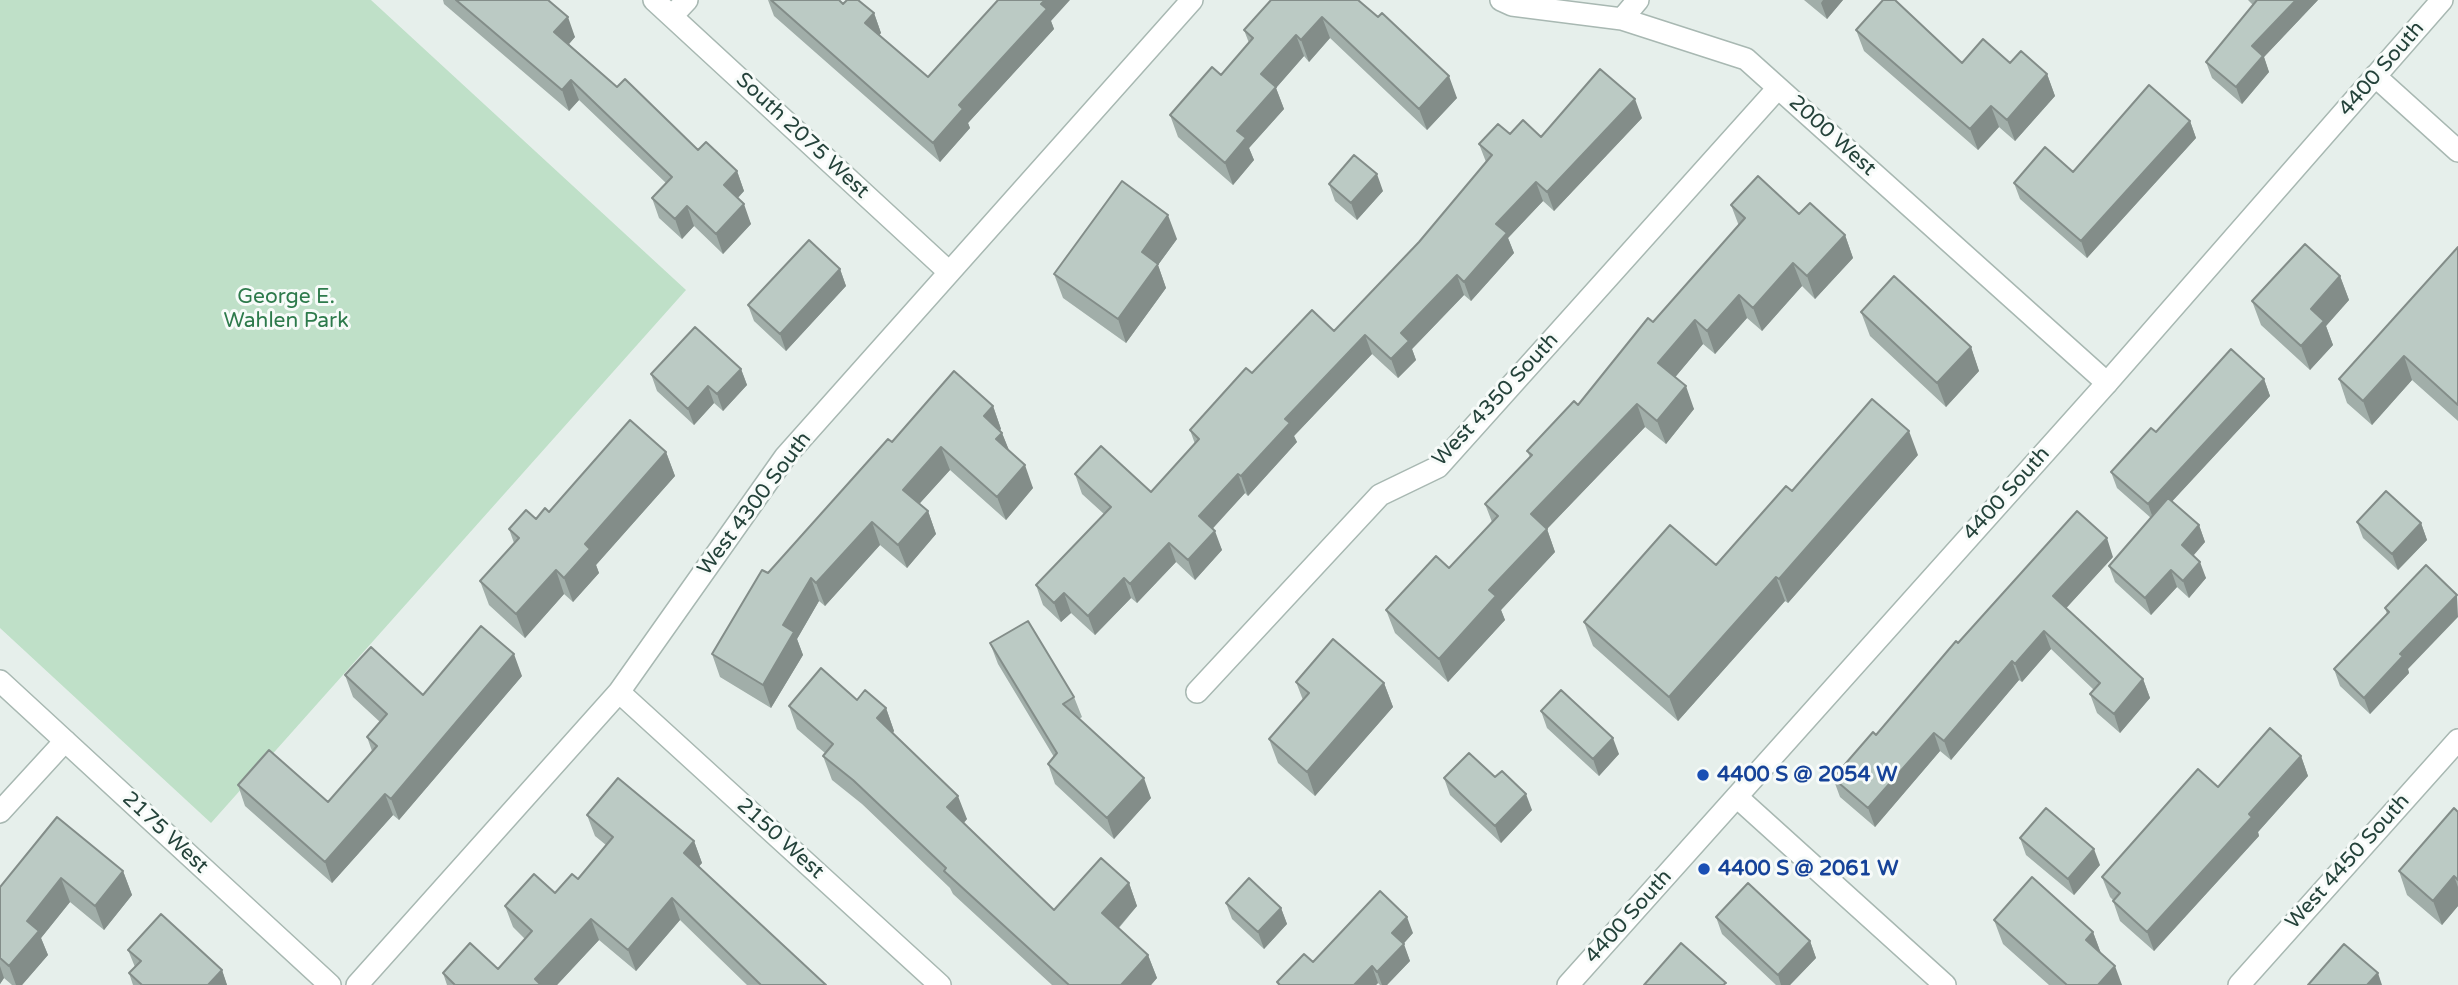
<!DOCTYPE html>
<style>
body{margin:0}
canvas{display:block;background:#e6efeb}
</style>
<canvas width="2458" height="985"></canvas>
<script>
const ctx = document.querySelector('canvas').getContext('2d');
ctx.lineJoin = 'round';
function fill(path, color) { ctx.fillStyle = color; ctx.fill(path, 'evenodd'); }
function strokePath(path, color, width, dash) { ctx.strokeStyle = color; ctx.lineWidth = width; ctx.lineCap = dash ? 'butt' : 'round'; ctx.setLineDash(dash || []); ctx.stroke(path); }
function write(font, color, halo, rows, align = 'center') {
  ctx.font = font + ' "Varela Round",sans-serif'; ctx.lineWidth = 6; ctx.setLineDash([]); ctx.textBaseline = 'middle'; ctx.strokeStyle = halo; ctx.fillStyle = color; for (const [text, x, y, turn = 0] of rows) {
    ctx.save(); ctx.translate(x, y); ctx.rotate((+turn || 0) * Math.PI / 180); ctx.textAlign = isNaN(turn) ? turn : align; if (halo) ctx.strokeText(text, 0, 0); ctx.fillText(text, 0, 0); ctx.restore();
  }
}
const green = new Path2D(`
 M0,0H371L686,290L211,823L0,628Z`);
const minor = new Path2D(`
 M654,0L949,272
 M1501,0L1512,5L1622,19L1746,59L2107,383
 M672,16L687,0
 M1622,19L1638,0
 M2375,76L2458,151
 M619,692L940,985
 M1197,692L1380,495L1438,467L1778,88
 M1737,797L1945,985
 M0,812L65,741
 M357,985L619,692L785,457L1192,0
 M2239,985L2458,740`);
const tertiary = new Path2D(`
 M0,681L330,985
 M1568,985L2107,383L2442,0`);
const wall = new Path2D(`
 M443,0H548L575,37L569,44L617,87L698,150L737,171L744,191L738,198L751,224L723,254L694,226L682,239L659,218L652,198L666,183L579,100L569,111L444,4Z
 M768,0L843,4L874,13L881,33L879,35L928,77L1051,21L1054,29L968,123L970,128L940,162L774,16Z
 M1271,0L1378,17L1457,98L1427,130L1330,38L1309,62L1304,56L1276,88L1284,109L1249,148L1254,160L1233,185L1178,137L1170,115L1221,75L1249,43L1244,30Z
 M1804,0H1843L1827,19Z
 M2248,0H2318L2264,57L2269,72L2242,104L2212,78L2206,62L2253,5Z
 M1856,30L1962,63H2010L2047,74L2055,96L2015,141L1999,127L1978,150L1864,51Z
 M1642,118L1554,211L1543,201L1508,238L1514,253L1471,301L1464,295L1412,349L1416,360L1398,378L1372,354L1294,436L1297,442L1248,496L1245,493L1212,528L1222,550L1195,580L1176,562L1137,603L1131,598L1095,635L1071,613L1061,622L1043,605L1036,585L1104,514L1082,494L1075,474L1151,492L1195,444L1190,430L1252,373L1334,331L1419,242L1486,162L1479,144L1510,134L1541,137Z
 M2190,121L2196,138L2087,258L2020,199L2014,183L2073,172Z
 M1329,184L1383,191L1357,220L1335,201Z
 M1731,205L1799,214L1845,235L1853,258L1815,299L1802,286L1762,331L1747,318L1715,354L1703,344L1675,377L1694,409L1666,444L1645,427L1547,529L1555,552L1501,610L1505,620L1448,682L1395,633L1386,610L1449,568L1492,522L1485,504L1530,457L1527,451L1578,405L1739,226Z
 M1177,239L1158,265L1166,288L1126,343L1063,298L1054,274Z
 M2458,247V421L2412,380L2372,425L2347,403L2339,379Z
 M840,269L846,286L786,351L754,321L748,305Z
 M2340,276L2349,300L2326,326L2333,345L2310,370L2261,325L2252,301Z
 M1861,312L1971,347L1979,371L1946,407L1870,336Z
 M741,369L747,385L723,411L714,403L694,425L657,391L651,374Z
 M2264,379L2270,396L2172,501L2199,525L2205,542L2193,555L2206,578L2189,598L2177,587L2151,615L2115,582L2109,566L2151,518L2117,488L2111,472L2156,432Z
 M993,406L1001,429L1000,430L1002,433L1009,451L1033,488L1006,520L950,470L919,504L928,511L936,534L907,568L880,545L825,606L819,601L797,639L803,655L771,708L720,677L712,654L768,573L892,442Z
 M666,452L675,476L596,565L599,573L573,602L564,594L525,638L489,605L480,581L514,543L509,529L536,519Z
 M1918,455L1788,603L1785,601L1678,721L1593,646L1584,622L1716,565L1792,491Z
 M2357,522L2421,523L2427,540L2398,570L2363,538Z
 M2113,557L2066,608L2143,679L2150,698L2120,733L2097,713L2090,694L2094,690L2051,649L2022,682L2019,680L1951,760L1940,751L1875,827L1840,797L1833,778L1876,735L1958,643Z
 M2426,565L2408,669L2409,673L2370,714L2340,686L2334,669L2387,614L2385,608Z
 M990,643L1074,697L1082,717L1079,719L1151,798L1114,839L1055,784L1048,764L1054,757L998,664Z
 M345,675L423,695L522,676L399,820L393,815L332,883L245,806L238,785L328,802L372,751L367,737L380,722L353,697Z
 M1296,682L1384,683L1393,707L1315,796L1278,763L1269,739L1303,700Z
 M857,700L886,708L894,731L893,733L967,819L964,823L1054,910L1129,883L1137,906L1119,928L1148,955L1157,978L1151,985H1052L953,894L950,888L862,804L832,780L823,756L825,753L797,729L789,706Z
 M1541,711L1619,754L1599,776L1547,728Z
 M2301,756L2308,776L2258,832L2259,836L2154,951L2120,921L2113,901V900L2110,897L2102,877L2218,787Z
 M1444,778L1532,810L1501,843L1450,795Z
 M2458,812V906L2442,925L2407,895L2399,871Z
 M587,815L694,841L702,863L698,867L826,985H747L680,920L636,971L599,940L557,985H447L443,973L498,969L525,939L513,927L505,906L555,893L578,879L606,845L595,836Z
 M2020,838L2100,865L2074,895L2026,855Z
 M123,871L132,895L104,930L70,902L41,938L48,955L22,985H12L4,978L0,984V887Z
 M1226,903L1281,908L1287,924L1264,949L1232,919Z
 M1716,917L1810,941L1816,958L1790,985H1776L1722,934Z
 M1994,920L2093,932L2101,954L2122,985H2049L2003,944Z
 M1413,933L1403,944L1410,961L1387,985H1380L1378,983L1376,985H1278L1277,982L1313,962Z
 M128,950L222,970L227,985H133L129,973L135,967Z`);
const shadedWall = new Path2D(`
 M1045,0H1070L1051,21L1054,29L968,123L970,128L940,162L933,143L959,105Z
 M1823,0H1843L1827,19L1821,3Z
 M2296,0H2318L2264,57L2269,72L2242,104L2236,87L2252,46Z
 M874,13L881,33L873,42L865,23Z
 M568,17L575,37L562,52L554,32Z
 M1322,17L1330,38L1309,62L1301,40Z
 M1296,35L1304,56L1276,88L1284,109L1249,148L1254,160L1233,185L1225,163L1237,131L1261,74Z
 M2047,74L2055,96L2015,141L2007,120Z
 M1449,76L1457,98L1427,130L1419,109Z
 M571,80L579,100L569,111L562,90Z
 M1635,99L1642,118L1554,211L1547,192Z
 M1991,106L1999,127L1978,150L1970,129Z
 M2190,121L2196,138L2087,258L2081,241Z
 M737,171L744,191L731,205L724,185Z
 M1377,174L1383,191L1357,220L1351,203Z
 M1536,182L1543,201L1508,238L1514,253L1471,301L1464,282L1496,224Z
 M744,204L751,224L723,254L716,234Z
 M687,206L694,226L682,239L675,219Z
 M1168,215L1177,239L1158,265L1166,288L1126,343L1118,319L1142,252Z
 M1845,235L1853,258L1815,299L1807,276Z
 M1793,263L1802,286L1762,331L1753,308Z
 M840,269L846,286L786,351L780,334Z
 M1457,275L1464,295L1412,349L1416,360L1398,378L1391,359L1401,333Z
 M2340,276L2349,300L2326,326L2333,345L2310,370L2301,346L2311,309Z
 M1739,295L1747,318L1715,354L1707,331Z
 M1695,320L1703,344L1667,387L1658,363Z
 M1365,335L1372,354L1294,436L1297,442L1248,496L1241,476L1285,419Z
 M1971,347L1979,371L1946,407L1937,383Z
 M2404,356L2412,380L2372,425L2363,401Z
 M741,369L747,385L723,411L717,394Z
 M2264,379L2270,396L2154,521L2148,504Z
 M708,386L714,403L694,425L688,409Z
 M1686,386L1694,409L1666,444L1657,421Z
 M1637,404L1645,427L1547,529L1555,552L1501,610L1505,620L1448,682L1439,659L1489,590L1531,514Z
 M993,406L1001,429L992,439L984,416Z
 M1909,431L1918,455L1788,603L1779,579Z
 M1002,433L1011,455L996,439Z
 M941,447L950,470L911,513L903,490Z
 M666,452L675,476L596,565L599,573L573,602L564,578L585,544Z
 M1025,465L1033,488L1006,520L997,497Z
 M1238,474L1245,493L1206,536L1199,516Z
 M928,511L936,534L907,568L898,545Z
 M872,522L880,545L825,606L816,583Z
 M2421,523L2427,540L2398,570L2392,554Z
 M2199,525L2205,542L2188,562L2182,545Z
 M1215,531L1222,550L1195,580L1188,560Z
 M2107,538L2113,557L2060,615L2053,596Z
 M1169,543L1176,562L1137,603L1130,584Z
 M2200,562L2206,578L2189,598L2183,581Z
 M556,570L564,594L525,638L516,614Z
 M2171,570L2177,587L2151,615L2145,598Z
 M1776,577L1785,601L1678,721L1669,697Z
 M811,578L819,601L797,639L803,655L771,708L763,685L783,625Z
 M1124,578L1131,598L1095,635L1088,616Z
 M1064,593L1071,613L1061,622L1054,603Z
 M2457,595L2458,617L2408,669L2409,673L2370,714L2364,698L2400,654Z
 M2044,631L2051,649L2022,682L2015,664Z
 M514,654L522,676L399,820L391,799Z
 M2012,661L2019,680L1951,760L1944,741Z
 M2143,679L2150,698L2120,733L2114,714Z
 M1384,683L1393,707L1315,796L1307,772Z
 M886,708L894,731L885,741L877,718Z
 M1934,733L1940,751L1875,827L1868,808Z
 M1613,738L1619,754L1599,776L1593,759Z
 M2301,756L2308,776L2258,832L2259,836L2154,951L2147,932Z
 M1144,778L1151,798L1114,839L1107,818Z
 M385,794L393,815L332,883L325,862Z
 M1526,794L1532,810L1501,843L1495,826Z
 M958,796L967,819L956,831L947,807Z
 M694,841L702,863L692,874L684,853Z
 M2094,849L2100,865L2074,895L2068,879Z
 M123,871L132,895L104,930L95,906Z
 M2454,876L2458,887V906L2442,925L2433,901Z
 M61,878L70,902L41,938L48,955L22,985H16L9,966L27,921Z
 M1129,883L1137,906L1111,936L1102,913Z
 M672,898L680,920L636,971L628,950Z
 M1281,908L1287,924L1264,949L1258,932Z
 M1407,917L1413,933L1398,950L1392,933Z
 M591,919L599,940L557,985H537L535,979Z
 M2093,932L2102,956L2086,940Z
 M1810,941L1816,958L1790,985H1781L1778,975Z
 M1404,944L1410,961L1387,985H1382L1377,972Z
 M1148,955L1157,978L1151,985H1121Z
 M0,966L4,978L0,984Z
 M1372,966L1378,983L1376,985H1354Z
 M2115,966L2122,985H2098Z
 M222,970L227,985H208Z
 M2378,973L2382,985H2367Z`);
const building = new Path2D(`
 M456,0H548L568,17L554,32L617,87L625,79L698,150L706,142L737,171L724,185L744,204L716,234L687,206L675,219L652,198L672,177L571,80L562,90Z
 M771,0H839L843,4L847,0H858L874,13L865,23L928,77L998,0H1045L1041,4L1047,9L959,105L963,109L933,143Z
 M1271,0H1358L1378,17L1382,13L1449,76L1419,109L1322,17L1301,40L1296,35L1261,74L1276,87L1237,131L1246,138L1225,163L1170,115L1212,67L1221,75L1253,38L1244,30Z
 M1883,0H1895L1962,63L1983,39L2010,63L2021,51L2047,74L2007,120L1991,106L1970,129L1856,30Z
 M2257,0H2296L2252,46L2263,56L2236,87L2206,62Z
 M1600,69L1635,99L1547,192L1536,182L1496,224L1507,233L1464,282L1457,275L1401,333L1409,341L1391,359L1365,335L1285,419L1290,423L1241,476L1238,474L1199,516L1215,531L1188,560L1169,543L1130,584L1124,578L1088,616L1064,593L1054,603L1036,585L1111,507L1075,474L1101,446L1151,492L1199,439L1190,430L1246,368L1252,373L1312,310L1334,331L1419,242L1492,155L1479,144L1498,124L1510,134L1523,120L1541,137Z
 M2149,85L2190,121L2081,241L2014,183L2045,147L2073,172Z
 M1354,155L1377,174L1351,203L1329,184Z
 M1758,176L1799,214L1810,203L1845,235L1807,276L1793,263L1753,308L1739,295L1707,331L1695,320L1658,363L1686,386L1657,421L1637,404L1531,514L1547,529L1489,590L1496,596L1439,659L1386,610L1436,556L1449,568L1498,516L1485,504L1532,455L1527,451L1574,401L1578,405L1648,318L1653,322L1745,218L1731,205Z
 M1122,181L1168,215L1142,252L1158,264L1118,319L1054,274Z
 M809,240L840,269L780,334L748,305Z
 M2305,244L2340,276L2311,309L2324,321L2301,346L2252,301Z
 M2458,247V405L2404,356L2363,401L2339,379Z
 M1894,276L1971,347L1937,383L1861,312Z
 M695,327L741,369L717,394L708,386L688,409L651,374Z
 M2231,349L2264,379L2148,504L2111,472L2151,428L2156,432Z
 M954,371L993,406L984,416L1002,433L996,439L1025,465L997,497L941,447L903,490L928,511L898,545L872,522L816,583L811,578L783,625L794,632L763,685L712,654L762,570L768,573L888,439L892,442Z
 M1872,399L1909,431L1779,579L1776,577L1669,697L1584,622L1670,525L1716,565L1786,486L1792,491Z
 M630,420L666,452L585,544L590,549L564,578L556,570L516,614L480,581L519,538L509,529L526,510L536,519L545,508L549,512Z
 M2386,491L2421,523L2392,554L2357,522Z
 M2168,498L2199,525L2182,545L2200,562L2183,581L2171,570L2145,598L2109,566Z
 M2077,511L2107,538L2053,596L2143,679L2114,714L2090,694L2100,683L2044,631L2015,664L2012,661L1944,741L1934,733L1868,808L1833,778L1873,732L1876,735L1956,641L1958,643Z
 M2426,565L2457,595L2400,654L2403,656L2364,698L2334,669L2389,612L2385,608Z
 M1028,621L1074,697L1063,704L1144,778L1107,818L1048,764L1057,753L990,643Z
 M481,626L514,654L391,799L385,794L325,862L238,785L269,750L328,802L377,746L367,737L387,714L345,675L371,647L423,695Z
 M1333,639L1384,683L1307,772L1269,739L1309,693L1296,682Z
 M821,668L857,700L865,690L886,708L877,718L958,796L947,807L1054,910L1101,858L1129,883L1102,913L1148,955L1121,985H1069L944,871L946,868L853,780L823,756L833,744L789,706Z
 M1561,690L1613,738L1593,759L1541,711Z
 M2270,728L2301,756L2249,814L2252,817L2147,932L2113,901L2120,893L2102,877L2198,769L2218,787Z
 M1469,753L1495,777L1502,771L1526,794L1495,826L1444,778Z
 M618,778L694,841L684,853L826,985H761L672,898L628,950L591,919L535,979L541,985H455L443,973L470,943L498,969L532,931L505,906L534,874L555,893L572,874L578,879L613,837L587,815Z
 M2046,808L2094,849L2068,879L2020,838Z
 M2454,808L2458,812V880L2454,876L2433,901L2399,871Z
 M57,817L123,871L95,906L61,878L27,921L39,931L9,966L0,958V887Z
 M2032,877L2093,932L2086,940L2115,966L2098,985H2067L1994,920Z
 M1249,878L1281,908L1258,932L1226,903Z
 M1748,883L1810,941L1778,975L1716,917Z
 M1380,891L1407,917L1392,933L1404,944L1377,972L1372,966L1354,985H1280L1277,982L1304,954L1313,962Z
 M161,914L222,970L208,985H142L129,973L141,961L128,950Z
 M1681,943L1726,983L1723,985H1644Z
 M2344,944L2378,973L2367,985H2308Z`);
const markers = [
 [1703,775,7,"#1a4fb4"],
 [1704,869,7,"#1a4fb4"]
];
const streetNames = [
 ["4400 South",2382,69,-49],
 ["South 2075 West",802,136,43],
 ["2000 West",1832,136,42],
 ["West 4350 South",1496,400,-47],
 ["4400 South",2007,494,-48],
 ["West 4300 South",755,504,-53],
 ["2175 West",165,833,43],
 ["2150 West",780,839,42],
 ["West 4450 South",2348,862,-48],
 ["4400 South",1629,917,-48]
];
const parkNames = [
 ["George E.",286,297],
 ["Wahlen Park",286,321]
];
const transitNames = [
 ["4400 S @ 2054 W",1717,775],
 ["4400 S @ 2061 W",1718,869]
];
fill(green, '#bfe0c8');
strokePath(minor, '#a8b8b2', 24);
strokePath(tertiary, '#a8b8b2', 24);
strokePath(minor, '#fff', 21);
strokePath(tertiary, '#fff', 21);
fill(wall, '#a1aea9');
fill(shadedWall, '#838d89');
fill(building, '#bbcac4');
strokePath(building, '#838d89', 2);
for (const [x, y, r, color] of markers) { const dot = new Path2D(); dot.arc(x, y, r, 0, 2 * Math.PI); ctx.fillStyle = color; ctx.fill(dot); strokePath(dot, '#f7fbf9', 2.5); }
write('21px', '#24423a', '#f7fbf9', streetNames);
write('21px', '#2d7a4b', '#f7fbf9', parkNames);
write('bold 21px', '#164399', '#f7fbf9', transitNames, 'left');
</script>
